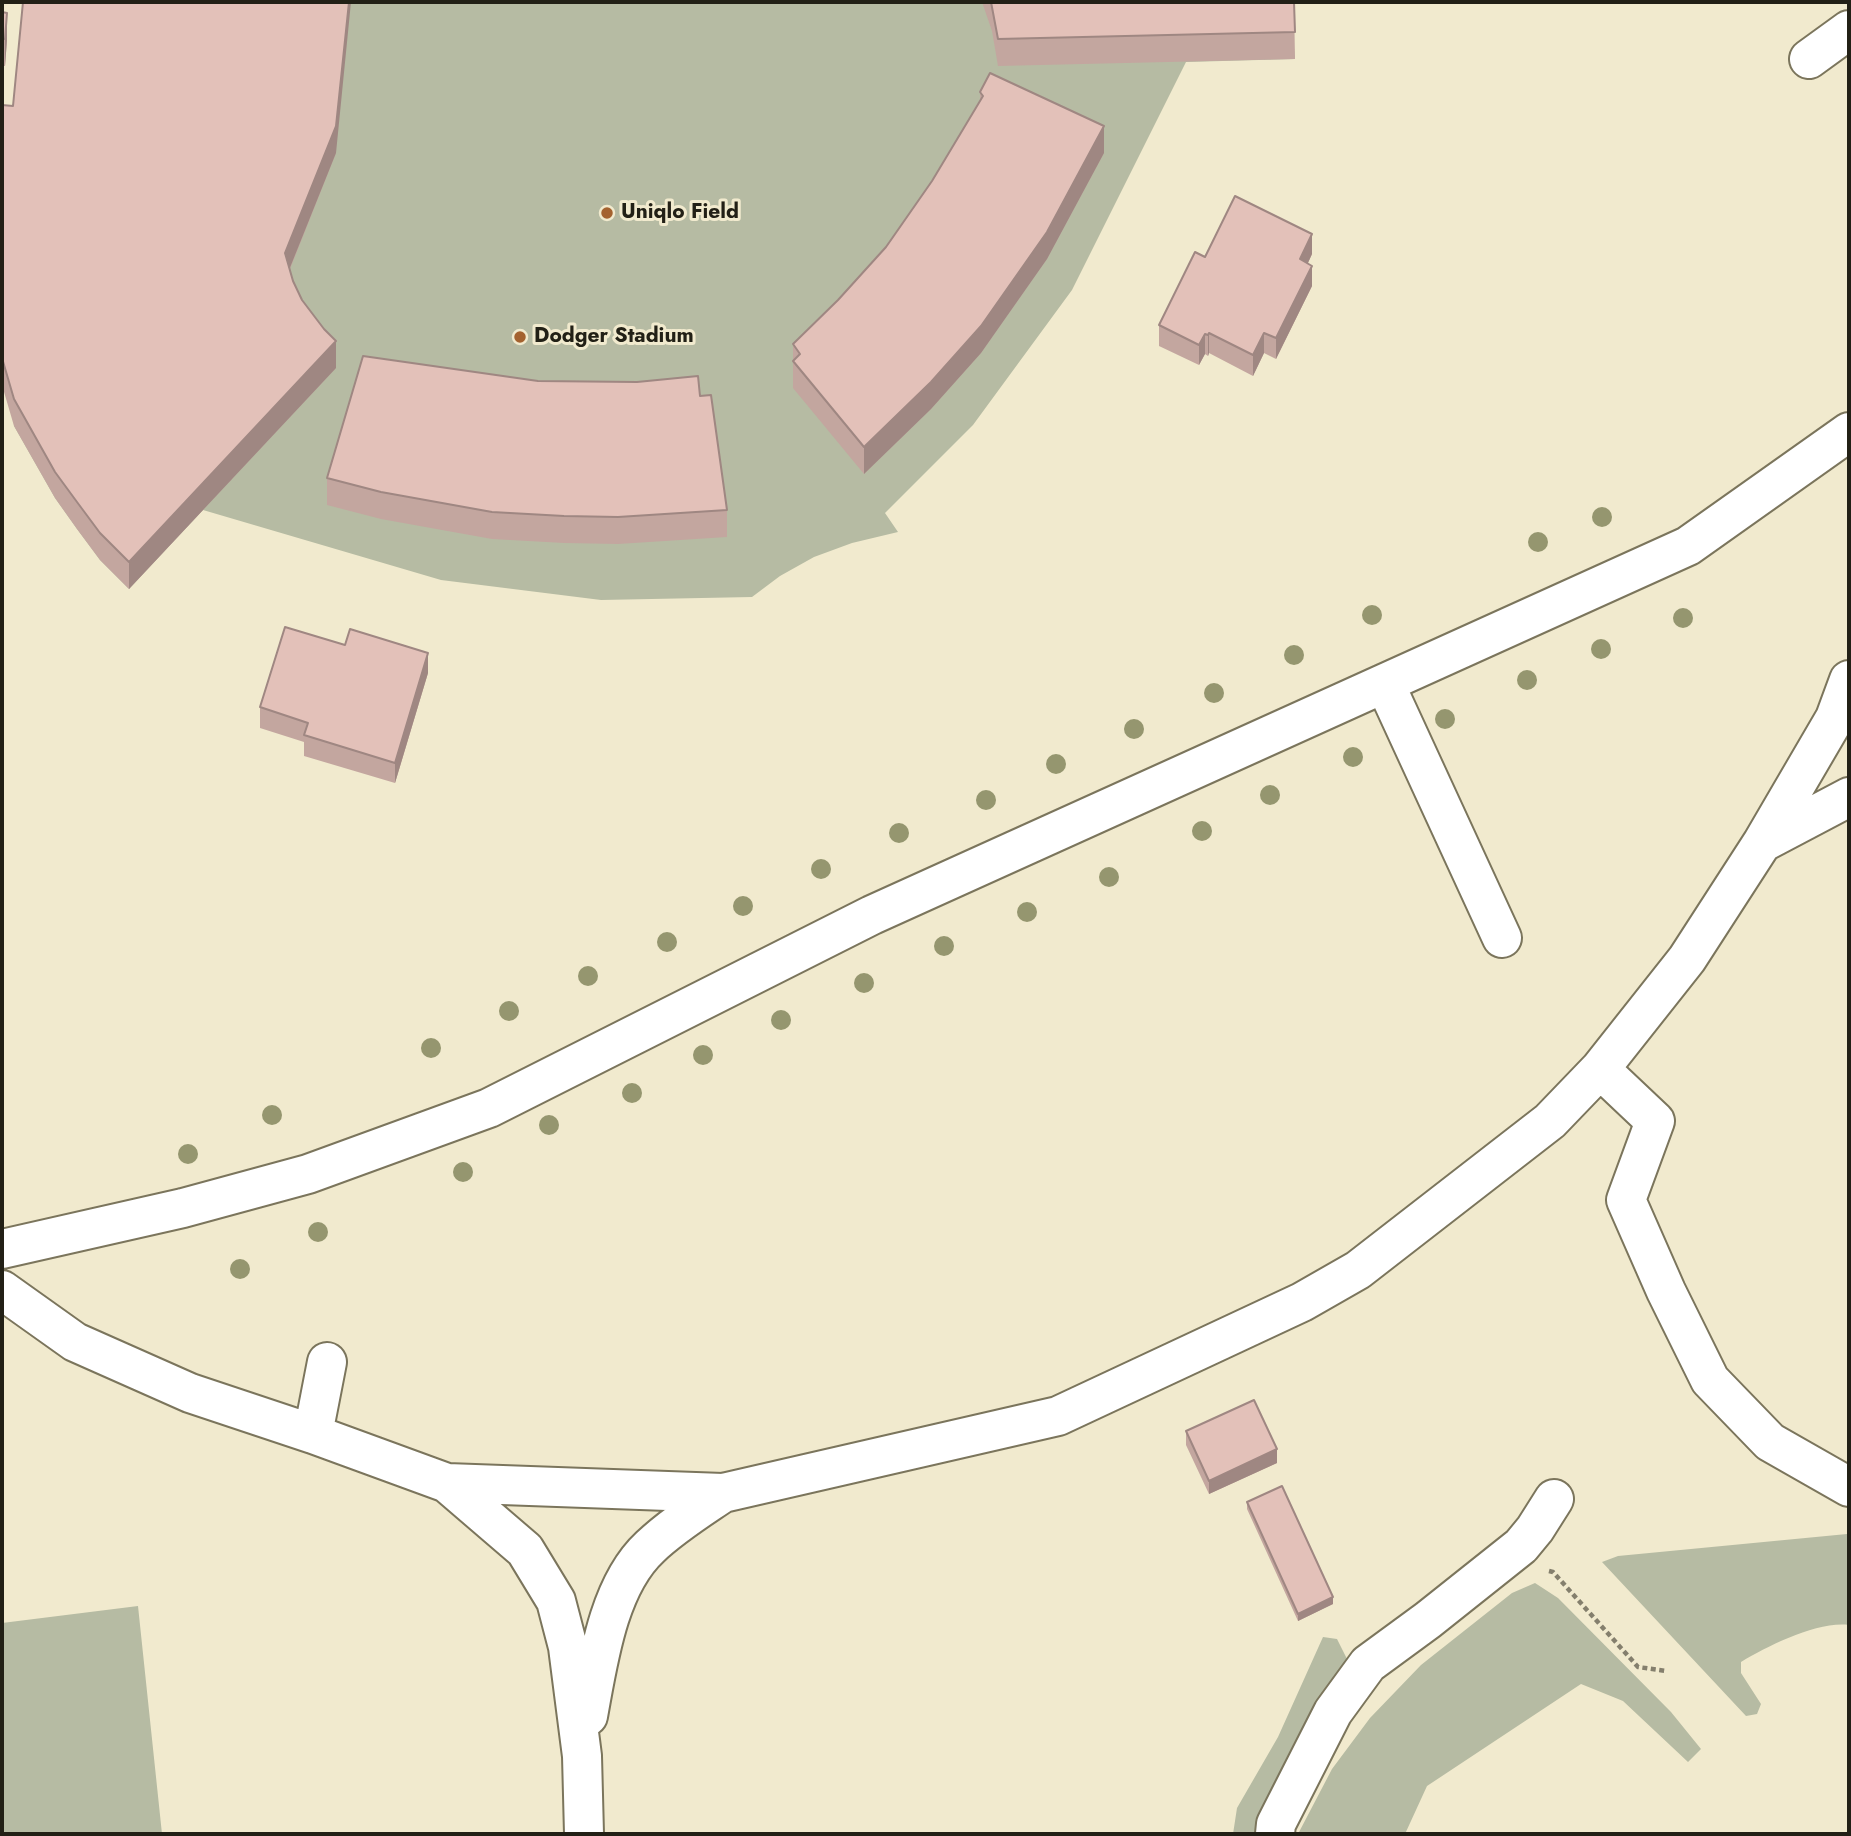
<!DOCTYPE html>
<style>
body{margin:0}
#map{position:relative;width:1851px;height:1836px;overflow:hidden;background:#f1eace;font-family:Jost,sans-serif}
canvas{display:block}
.frame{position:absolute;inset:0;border:4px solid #222016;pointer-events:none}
</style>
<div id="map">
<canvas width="1851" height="1836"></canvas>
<div class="frame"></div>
</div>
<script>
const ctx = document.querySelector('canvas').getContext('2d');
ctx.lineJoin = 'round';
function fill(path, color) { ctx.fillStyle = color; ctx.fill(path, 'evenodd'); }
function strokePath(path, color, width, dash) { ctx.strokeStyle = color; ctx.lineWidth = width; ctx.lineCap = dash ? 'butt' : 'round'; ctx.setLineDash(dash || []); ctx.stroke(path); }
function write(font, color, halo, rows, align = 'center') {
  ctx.font = font + ' Jost,sans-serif'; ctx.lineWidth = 6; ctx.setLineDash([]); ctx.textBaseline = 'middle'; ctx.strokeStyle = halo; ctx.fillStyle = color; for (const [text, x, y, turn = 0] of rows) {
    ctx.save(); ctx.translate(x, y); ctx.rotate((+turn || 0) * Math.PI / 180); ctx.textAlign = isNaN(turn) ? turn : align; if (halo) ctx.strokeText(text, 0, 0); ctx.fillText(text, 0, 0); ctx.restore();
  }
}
const green = new Path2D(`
 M26,2H1290L1295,59L1186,62L1072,290L973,425L885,513L898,532L852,543L814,557L780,576L752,597L601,600L441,580L203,510L129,589L100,560L77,529L55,498L14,426L2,132L13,133Z
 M1847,1534H1849V1625C1817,1621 1768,1646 1741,1662V1673L1761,1704L1757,1714L1746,1716L1602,1562L1618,1556Z
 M1535,1583L1558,1598L1671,1712L1701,1749L1688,1762L1623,1701L1581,1684L1427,1786L1405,1834H1298L1332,1769L1370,1718L1421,1665L1512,1593Z
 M138,1606L162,1834H2V1623Z
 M1323,1637L1337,1639L1347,1659L1329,1693L1264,1834H1233L1237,1808L1278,1737Z`);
const path = new Path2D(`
 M1549,1571L1553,1572L1638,1667L1666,1671`);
const minor = new Path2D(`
 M1809,59L1849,30
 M1385,684L1502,938
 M1762,843L1849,797
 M1600,1069L1655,1121L1626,1200L1666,1291L1710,1380L1770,1442L1849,1487
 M2,1249L183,1208L308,1174L489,1108L872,915L1688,546L1849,432
 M2,1290L75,1342L190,1393L313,1434L447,1483L723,1493L1058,1416L1302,1302L1358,1270L1550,1121L1600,1069L1687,959L1762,843L1835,718L1849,680
 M313,1434L327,1362
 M447,1483L525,1550L556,1601L568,1647L582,1756L584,1834
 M588,1716C598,1662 608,1586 650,1547C672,1526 698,1510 723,1493
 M1275,1834L1276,1824L1333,1712L1368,1664L1428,1620L1521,1546L1535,1529L1554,1499`);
const trees = [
 [1602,517],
 [1538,542],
 [1372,615],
 [1683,618],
 [1601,649],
 [1294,655],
 [1527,680],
 [1214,693],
 [1445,719],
 [1134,729],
 [1353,757],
 [1056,764],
 [1270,795],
 [986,800],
 [1202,831],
 [899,833],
 [821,869],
 [1109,877],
 [743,906],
 [1027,912],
 [667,942],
 [944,946],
 [588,976],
 [864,983],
 [509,1011],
 [781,1020],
 [431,1048],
 [703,1055],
 [632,1093],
 [272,1115],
 [549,1125],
 [188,1154],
 [463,1172],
 [318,1232],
 [240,1269]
];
const wall = new Path2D(`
 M982,2H1294L1295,59L998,66L992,31Z
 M2,12L7,40L5,66H2Z
 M980,92L1104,153L1047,259L981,353L931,409L864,474L793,388V344L838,300L886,247L932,181L980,101Z
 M2,105L336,153L290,269L293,281L336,368L129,589L100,560L77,529L55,498L14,426L2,385Z
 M1312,254L1308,263L1312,286L1276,359L1264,353L1253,376L1209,353L1208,356L1205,354L1199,365L1159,346V325Z
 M538,381L700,396L727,510V537L618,544L564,543L492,539L381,519L327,505V478Z
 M428,673L395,783L304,756V742L260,728V707Z
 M1186,1431L1277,1463L1209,1494L1186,1445Z
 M1247,1502L1333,1604L1298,1621L1247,1509Z`);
const shadedWall = new Path2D(`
 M349,2H351L336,153L285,280V253Z
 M7,13V40L5,66V39Z
 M1104,126V153L1047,259L981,353L931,409L864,474V447Z
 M1312,234V254L1300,280V259Z
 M1312,266V286L1276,359V338Z
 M1209,333V353L1208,356V335Z
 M1264,333V353L1253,376V355Z
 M1205,334V354L1199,365V345Z
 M336,341V368L129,589V562Z
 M428,653V673L395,783V763Z
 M1277,1449V1463L1209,1494V1481Z
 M1333,1597V1604L1298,1621V1614Z`);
const building = new Path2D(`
 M23,2H349L336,126L285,253L293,281L302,300L324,329L336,341L129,562L100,533L77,502L55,472L14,399L2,358V105L13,106Z
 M991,2H1294L1295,32L998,39Z
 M2,12L7,13L5,39H2Z
 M990,73L1104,126L1047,232L981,326L931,382L864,447L793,361L800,354L793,344L838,300L886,247L932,181L983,96L980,92Z
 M1235,196L1312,234L1300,259L1312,266L1276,338L1264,333L1253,355L1209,333L1208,335L1205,334L1199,345L1159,325L1195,252L1205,257Z
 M363,356L538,381L637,382L698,376L700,396L711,395L727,510L618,517L564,516L492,512L381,492L327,478Z
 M285,627L345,645L350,629L428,653L395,763L304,735L308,723L260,707Z
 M1254,1400L1277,1449L1209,1481L1186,1431Z
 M1282,1486L1333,1597L1298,1614L1247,1502Z`);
const markers = [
 [607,213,7,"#a4622f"],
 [520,337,7,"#a4622f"]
];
const poiNames = [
 ["Uniqlo Field",621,213],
 ["Dodger Stadium",534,337]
];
fill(green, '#b6bba3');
strokePath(minor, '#7b755c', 42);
strokePath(path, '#847f6d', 4.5, [5, 3.5]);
strokePath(minor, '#fff', 38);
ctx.fillStyle = '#95966f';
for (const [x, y] of trees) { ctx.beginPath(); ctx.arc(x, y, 10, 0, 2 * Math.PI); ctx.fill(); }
fill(wall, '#c3a69f');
fill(shadedWall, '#9f8782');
fill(building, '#e3c1b9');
strokePath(building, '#9f8782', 2);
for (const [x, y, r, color] of markers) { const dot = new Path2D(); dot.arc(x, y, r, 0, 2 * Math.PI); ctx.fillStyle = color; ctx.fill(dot); strokePath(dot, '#f1eace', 2.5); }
write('bold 21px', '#222016', '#f1eace', poiNames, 'left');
</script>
